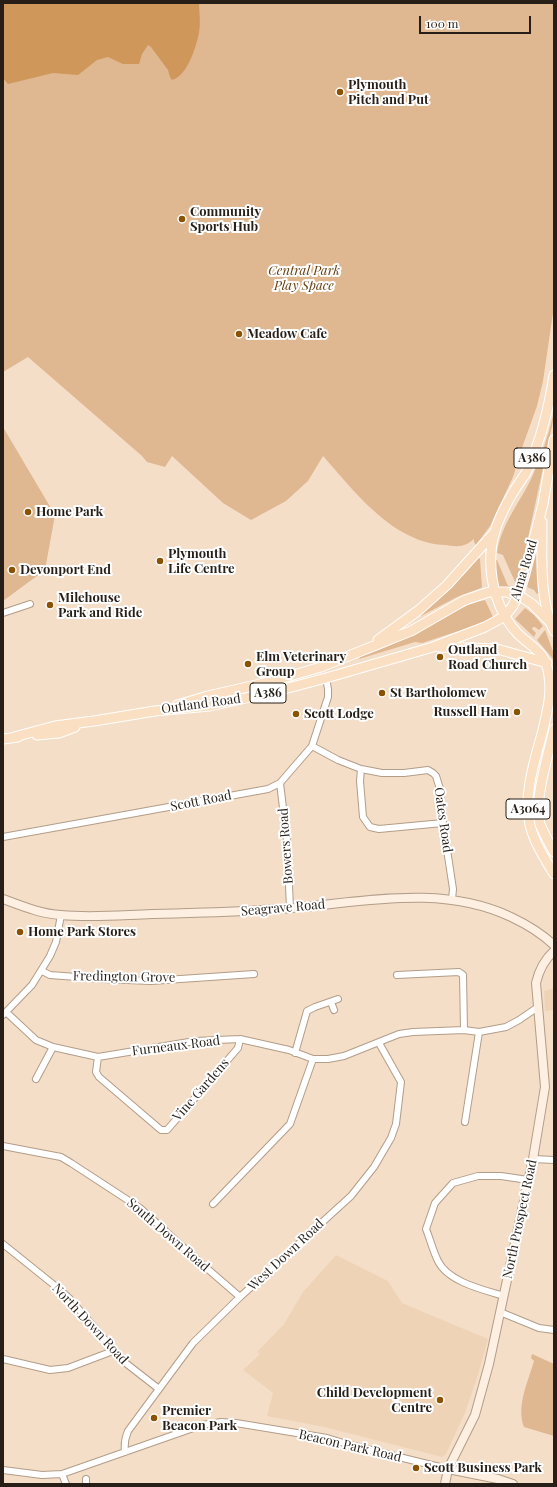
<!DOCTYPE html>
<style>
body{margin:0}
#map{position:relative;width:557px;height:1487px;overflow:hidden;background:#f5dec8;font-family:"Playfair Display",serif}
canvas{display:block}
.frame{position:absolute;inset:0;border:4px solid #271f17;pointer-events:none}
.scale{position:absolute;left:419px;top:16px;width:112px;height:18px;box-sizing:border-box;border:2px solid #271f17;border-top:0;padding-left:5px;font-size:12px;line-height:14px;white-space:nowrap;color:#271f17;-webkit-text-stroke:3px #fff;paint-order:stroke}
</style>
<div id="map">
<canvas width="557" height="1487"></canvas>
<div class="frame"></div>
<div class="scale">100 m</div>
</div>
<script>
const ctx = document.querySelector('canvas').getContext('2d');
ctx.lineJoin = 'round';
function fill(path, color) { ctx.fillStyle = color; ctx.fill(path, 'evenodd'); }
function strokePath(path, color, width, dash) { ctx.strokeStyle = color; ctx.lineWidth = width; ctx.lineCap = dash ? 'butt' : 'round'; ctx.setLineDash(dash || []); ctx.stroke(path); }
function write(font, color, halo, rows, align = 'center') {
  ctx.font = font + ' "Playfair Display",serif'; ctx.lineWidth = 4; ctx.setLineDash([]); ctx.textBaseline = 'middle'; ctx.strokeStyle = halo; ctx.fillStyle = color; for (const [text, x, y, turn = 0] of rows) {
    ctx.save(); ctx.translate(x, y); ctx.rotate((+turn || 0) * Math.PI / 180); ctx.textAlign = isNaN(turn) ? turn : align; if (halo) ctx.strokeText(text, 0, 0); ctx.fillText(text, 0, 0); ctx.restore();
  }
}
const built = new Path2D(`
 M554,988V1010L545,1011L544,991Z
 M336,1255L388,1281L402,1303L488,1339L477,1378L465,1413L446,1454L442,1457L324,1427L267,1416L273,1393L243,1370L260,1354L257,1352L284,1324L303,1292Z`);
const green = new Path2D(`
 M3,3H554V306L543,381L537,406L523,445L513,477L490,526L476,545L474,542V539C471,541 468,544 464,545C459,547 451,546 446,545C394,544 354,491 323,456L308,481L286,501L251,520L223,503L172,456L165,467L147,462L142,456L28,357L3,372Z
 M553,416L554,417L518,584L515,582L503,555L497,553C501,524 520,503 532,477C541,457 548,437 553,416Z
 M3,427L55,515L45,570L3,601Z
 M536,548H537L539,593L537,594L534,590L527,587Z
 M478,557L480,559L482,587L481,588L457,597L421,616L420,615L450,588Z
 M494,560H497L508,586L514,589L513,590L498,587Z
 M485,600L493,617L486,622L422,643L415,642L359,659L360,657C382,649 406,639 427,627C445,617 464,604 485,600Z
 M525,608L534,615L543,626L539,630L535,627H533L532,629L536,633L534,637L515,619Z
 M545,630L554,654V660L537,640Z
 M532,1354L554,1364V1436L524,1427C516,1406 528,1382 534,1361L531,1358Z`);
const forest = new Path2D(`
 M3,3H199C199,12 201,23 199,32C197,45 187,77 172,80L170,77L168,70L151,47L148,45L142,54L139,64H123L108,57L97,60L78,75L53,73L8,84L3,78Z`);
const street = new Path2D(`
 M3,613L30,604
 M312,746L338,760L361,769L382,773H404L428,770L433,773L436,776L440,789L443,823L453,889L452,899
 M361,769L360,781L363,817L370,827L379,829L443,823
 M280,783L287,841L290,908
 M3,837L268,789L280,783L312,746L328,697V689L326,678
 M42,971L50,975L103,979L151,981L254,974
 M397,975L459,972L463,975L464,1030
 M331,1002L334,1010
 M6,1012L36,1040L53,1047L98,1057L195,1041L240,1039L289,1050L313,1059H328L344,1056L399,1034L413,1032L464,1030L479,1032L506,1027L519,1020L538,1007
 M3,1015L32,985L50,956L56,942L61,915
 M295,1053L307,1011L315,1007L338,999
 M98,1057L96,1072L99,1077L161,1130H167L238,1048L240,1039
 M36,1079L53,1047
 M465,1122L479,1032
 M3,1146L61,1157L71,1163L140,1208L195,1258L240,1297
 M533,1159L554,1160
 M213,1204L290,1124L313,1059
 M3,1244L59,1289L70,1299L123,1361L159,1389
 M504,1296C484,1290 448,1282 438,1261C433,1251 430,1239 426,1229L435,1203L453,1183L478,1176H501L528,1180
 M500,1312L539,1328L554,1330
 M3,1359L50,1370L68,1368L113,1351
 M125,1452C124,1444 125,1438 128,1431L193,1343L240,1297L351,1196L374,1167L391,1138L396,1124L401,1082L379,1043
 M3,1470L42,1475L62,1474L202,1425L221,1422L236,1423L327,1438L350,1445L448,1469
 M62,1474L66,1484
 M86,1484V1479`);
const secondary = new Path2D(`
 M3,899C22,906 41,914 61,915C91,918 122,915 152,914C198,913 245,912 291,908C365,902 441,884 511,917C528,925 541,933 554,945
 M448,1469L498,1479L513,1484
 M445,1484L448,1469L475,1415L489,1364L533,1159L545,1087L536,983C539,970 544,960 554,951`);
const primary = new Path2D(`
 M554,375C549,408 541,440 527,471C523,478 518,484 514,491C503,509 492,531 491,553C489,581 498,613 518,634C534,649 546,652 549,676C552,694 547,712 543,730C535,760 523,794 530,825C534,842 545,859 554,874
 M542,522C542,556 539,599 554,631
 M378,640L419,610L447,585L493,534
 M439,647L497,649L547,663
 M177,705L208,696L269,682L321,667L411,631L465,600L489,592H507L523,598L532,604L550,622
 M554,729C549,754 533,801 540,824C544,834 549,843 554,852
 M37,735L59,733L75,727
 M14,737L55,726L94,721L155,711L210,706L273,692L326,678L433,647L485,627L505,616L512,607L518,596L525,574L543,504L554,440
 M3,739L18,737`);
const markers = [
 [340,92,4,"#895302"],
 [182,219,4,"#895302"],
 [239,334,4,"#895302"],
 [28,512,4,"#895302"],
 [160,561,4,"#895302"],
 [12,570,4,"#895302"],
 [50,605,4,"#895302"],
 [440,657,4,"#895302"],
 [248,664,4,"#895302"],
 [382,693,4,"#895302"],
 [517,712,4,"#895302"],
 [296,714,4,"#895302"],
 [20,932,4,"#895302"],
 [440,1400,4,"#895302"],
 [154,1418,4,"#895302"],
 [416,1468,4,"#895302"]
];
const shields = [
 [532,458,36],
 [268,693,36],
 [528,809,44]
];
const shieldNames = [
 ["A386",532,458],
 ["A386",268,693],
 ["A3064",528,809]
];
const poiNames = [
 ["Plymouth",348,85],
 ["Pitch and Put",348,100],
 ["Community",190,212],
 ["Sports Hub",190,227],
 ["Meadow Cafe",247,334],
 ["Home Park",36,512],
 ["Plymouth",168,554],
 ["Life Centre",168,569],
 ["Devonport End",20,570],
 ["Milehouse",58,598],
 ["Park and Ride",58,613],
 ["Outland",448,650],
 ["Road Church",448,665],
 ["Elm Veterinary",256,657],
 ["Group",256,672],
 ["St Bartholomew",390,693],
 ["Russell Ham",509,712,"right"],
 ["Scott Lodge",304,714],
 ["Home Park Stores",28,932],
 ["Child Development",432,1393,"right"],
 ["Centre",432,1408,"right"],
 ["Premier",162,1411],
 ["Beacon Park",162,1426],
 ["Scott Business Park",424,1468]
];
const parkNames = [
 ["Central Park",304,271],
 ["Play Space",304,286]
];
const streetNames = [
 ["Alma Road",524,570,-73],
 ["Outland Road",201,704,-8],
 ["Scott Road",201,801,-11],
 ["Oates Road",443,820,82],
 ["Bowers Road",286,846,-94],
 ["Seagrave Road",283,908,-5],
 ["Fredington Grove",124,977,1],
 ["Furneaux Road",176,1046,-7],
 ["Vine Gardens",201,1090,-49],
 ["North Prospect Road",520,1219,-78],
 ["South Down Road",168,1235,41],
 ["West Down Road",286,1255,-43],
 ["North Down Road",90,1324,47],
 ["Beacon Park Road",350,1446,13]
];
fill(built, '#efd3b7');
fill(green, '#dfb790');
fill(forest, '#d0975a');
strokePath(street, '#b29d88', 8);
strokePath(secondary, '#b29d88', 10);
strokePath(primary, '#fff', 11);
strokePath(street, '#fff', 6);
strokePath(secondary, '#fdefe1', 8);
strokePath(primary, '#fbdfc2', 9);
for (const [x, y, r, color] of markers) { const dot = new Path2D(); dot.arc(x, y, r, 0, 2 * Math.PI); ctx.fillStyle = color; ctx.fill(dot); strokePath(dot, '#fff', 1.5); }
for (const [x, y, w] of shields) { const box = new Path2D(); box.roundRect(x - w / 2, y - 10, w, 20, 3); ctx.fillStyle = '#fff'; ctx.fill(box); strokePath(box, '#271f17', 1); }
write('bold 12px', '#271f17', null, shieldNames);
write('bold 13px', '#271f17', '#fff', poiNames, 'left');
write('italic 13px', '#643e0e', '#fff', parkNames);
write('13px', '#271f17', '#fff', streetNames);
</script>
